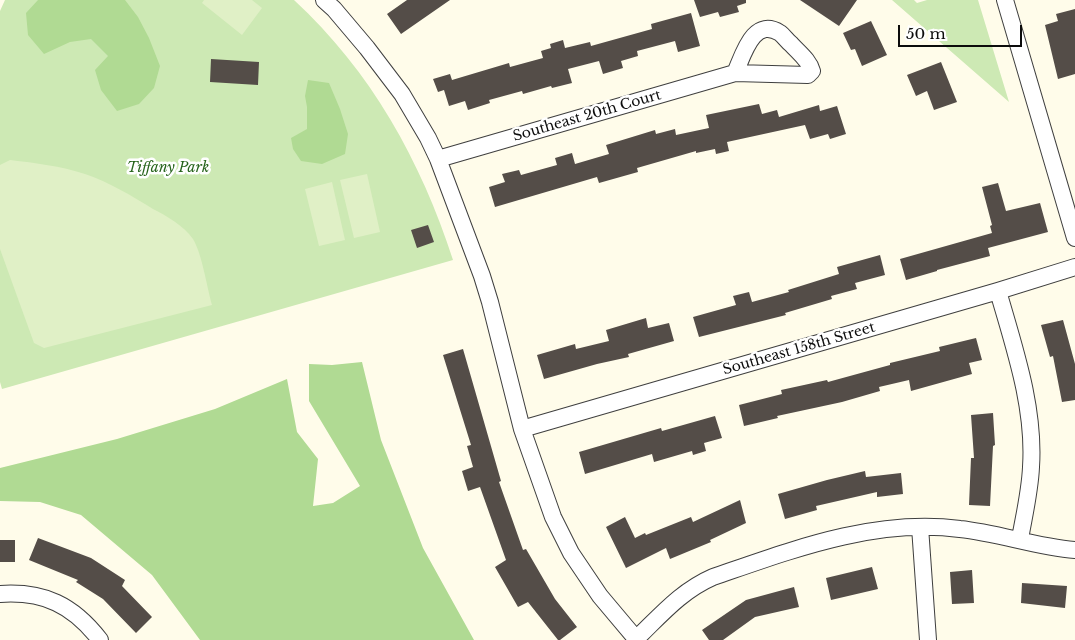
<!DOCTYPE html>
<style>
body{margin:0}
#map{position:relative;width:1075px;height:640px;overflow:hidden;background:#fffcea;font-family:"Libre Baskerville",serif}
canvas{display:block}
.scale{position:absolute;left:898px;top:25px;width:124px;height:22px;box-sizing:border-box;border:2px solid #0c0c0c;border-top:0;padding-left:6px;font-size:15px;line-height:18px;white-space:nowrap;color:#0c0c0c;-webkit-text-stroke:4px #fff;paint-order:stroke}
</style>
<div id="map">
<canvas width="1075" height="640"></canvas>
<div class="scale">50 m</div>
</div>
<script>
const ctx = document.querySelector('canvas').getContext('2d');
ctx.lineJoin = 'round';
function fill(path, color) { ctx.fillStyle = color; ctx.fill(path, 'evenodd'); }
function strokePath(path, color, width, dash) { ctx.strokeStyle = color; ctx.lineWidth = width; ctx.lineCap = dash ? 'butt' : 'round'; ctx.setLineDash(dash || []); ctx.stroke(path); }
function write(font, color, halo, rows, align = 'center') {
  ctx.font = font + ' "Libre Baskerville",serif'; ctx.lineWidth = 5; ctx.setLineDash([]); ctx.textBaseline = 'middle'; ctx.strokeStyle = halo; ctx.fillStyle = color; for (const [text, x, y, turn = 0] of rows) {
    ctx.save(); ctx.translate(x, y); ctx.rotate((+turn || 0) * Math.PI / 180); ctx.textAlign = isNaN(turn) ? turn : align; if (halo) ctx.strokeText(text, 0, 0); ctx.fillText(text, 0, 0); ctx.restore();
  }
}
const green = new Path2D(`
 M5,0H294C371,71 421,161 453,260L2,389L0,382V11Z
 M892,0H914L917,3L927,0H978L1009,102Z`);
const forest = new Path2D(`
 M38,0H125L138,17L149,38L160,66L154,88L139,104L117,111L101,90L95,70L108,56L91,39L70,42L44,54L28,35L26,13Z
 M308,80L329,83L340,109L348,134L345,154L322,164L301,161L293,149L291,138L307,129V107L305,96Z
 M362,362L381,440L423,548L474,640H200L152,575L81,515L40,502L0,501V468L117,439L215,409L287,379L297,432L318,459L313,506L333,503L360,486L309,401V364L332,365Z`);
const pitch = new Path2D(`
 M204,0H252L262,8L242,35L202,3Z
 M10,160C36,163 60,166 85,174C109,182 132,196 153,209C167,216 184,226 193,239C202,254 207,287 212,305L44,348L34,343L0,249V165Z
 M367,174L380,232L354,238L340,180Z
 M332,182L345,240L319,246L305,189Z`);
const building = new Path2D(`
 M407,0H450L401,34L387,14Z
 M694,0H746V3L737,6L739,12L720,17L718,12L700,17Z
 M800,0H857L839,26Z
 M1075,9V74L1058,79L1045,25L1058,21L1056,14Z
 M691,13L700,46L678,52L675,41L637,51L638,56L621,61L623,68L603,74L599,61L568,69L572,83L552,88L551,86L523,94L522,91L489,100L490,103L468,110L465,101L449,106L444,90L438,92L433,79L450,74L452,80L509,63L510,67L543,58L541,51L551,48L550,44L563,40L565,48L590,42L591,46L652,29L651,24Z
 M871,21L887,55L862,66L855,49L851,50L843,33Z
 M211,59L259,62L258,85L210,82Z
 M941,62L957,102L934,110L927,91L916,96L907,75Z
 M759,104L762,114L777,110L779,117L819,105L820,111L837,106L846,134L830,139L828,134L810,139L805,125L727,142L729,151L716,154L715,149L696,153V151L637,168L638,172L599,183L597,177L495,207L489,187L505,182L502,174L519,170L521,175L557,165L555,158L572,153L575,164L609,154L606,145L655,130L656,134L675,129L676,135L709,128L706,115Z
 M998,183L1006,211L1040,203L1048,232L988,248L990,256L937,270V271L906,280L900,259L992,233L990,226L992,225L982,187Z
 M428,225L434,242L417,248L411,230Z
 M880,255L885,275L855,283L857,289L831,296L832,299L785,313L786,315L699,337L693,317L736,305L733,296L749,292L752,302L789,292L788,290L839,274L837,267Z
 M646,318L648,328L669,323L674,341L628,354L629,357L597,364L544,379L537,355L575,344L576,349L609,341L606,330Z
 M1063,320L1075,364V400L1062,402L1053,356L1050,357L1041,325Z
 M976,338L982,360L969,363L972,374L911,391L909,380L879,387L880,391L842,402L777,416L778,418L744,426L739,405L782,394L781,390L827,380L828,382L890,365V363L940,351L939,347Z
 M463,349L501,481L499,482L523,550L526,549L555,599L577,627L560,640H558L528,602L518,607L495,567L506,560L480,487L468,491L462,471L473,467L467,446L471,445L443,355Z
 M993,413L995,445L993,446L990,506L969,505L971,458H974L971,415Z
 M715,416L722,438L704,443L706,451L693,455L692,451L654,462L652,454L585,474L579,452L661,428L662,431Z
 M865,471L866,477L901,473L903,494L877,497V492L816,506L817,510L785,519L778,494L827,480Z
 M740,500L746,523L710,540L711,542L670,559L666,548L626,568L606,527L625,517L635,538L645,533L646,535L691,517L693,522Z
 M38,538L91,558L125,580L122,586L152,617L136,633L103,599L76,582L78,580L29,560Z
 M0,540H15V562H0Z
 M872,567L878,589L831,600L826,578Z
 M972,570L974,603L952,604L950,572Z
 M1022,583L1067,586L1065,608L1021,603Z
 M794,587L799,607L755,617L723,640H709L702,630L746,600Z`);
const minor = new Path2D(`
 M324,0L334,9L367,48L402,94L428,138L438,159L482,276L490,302L522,429L553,517L571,553L600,596L637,640
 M1005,0L1075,238
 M438,159L735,73L808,75L812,71C809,60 799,53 791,44C787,41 784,36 780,33C753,16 743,56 735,73
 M998,291C1014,347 1035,407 1031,467C1030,491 1024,516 1020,539
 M522,429L998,291L1075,267
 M920,527L928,640
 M0,594C44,591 73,605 100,640
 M636,639C661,615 681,591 713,577C792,550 874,518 960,529C998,533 1037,547 1075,550`);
const streetNames = [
 ["Southeast 20th Court",587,116,-16],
 ["Southeast 158th Street",799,349,-16]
];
const parkNames = [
 ["Tiffany Park",168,168]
];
fill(green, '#cde9b4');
fill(forest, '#b0da93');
fill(pitch, '#e0f0c6');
fill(building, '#544d48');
strokePath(minor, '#3f3f3f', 18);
strokePath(minor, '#fff', 16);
write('14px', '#0c0c0c', '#fff', streetNames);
write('italic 14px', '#27641c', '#fff', parkNames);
</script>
